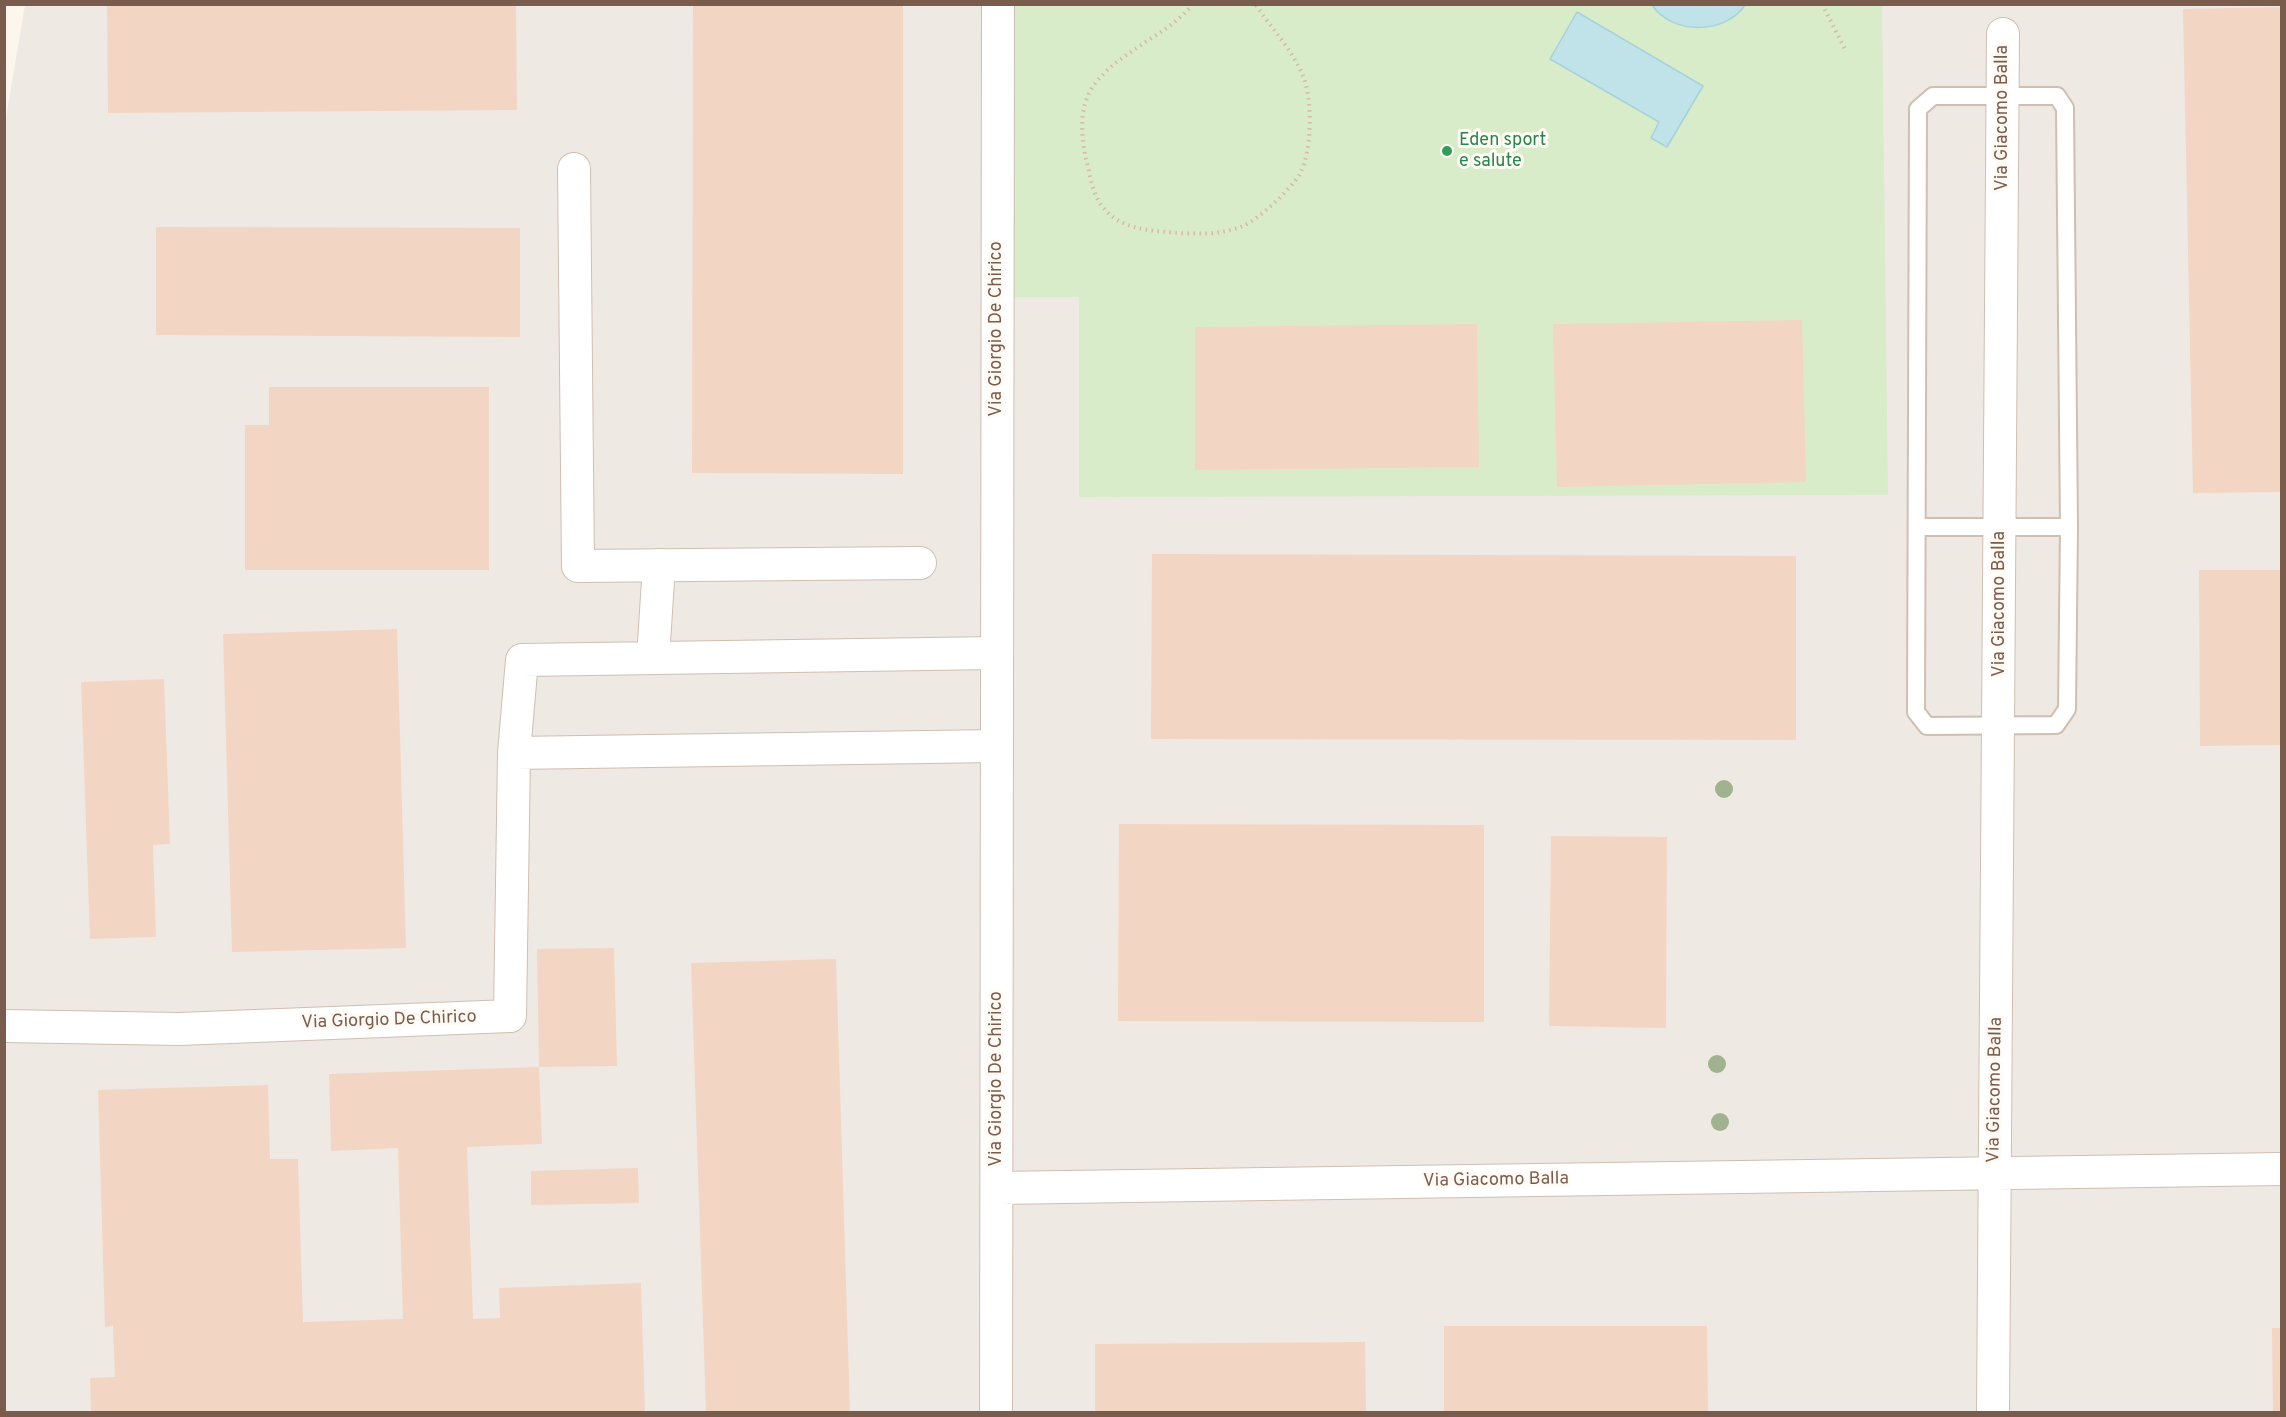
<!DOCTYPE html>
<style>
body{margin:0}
#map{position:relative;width:2286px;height:1417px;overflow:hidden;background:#fdf6ec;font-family:Overpass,sans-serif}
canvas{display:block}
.frame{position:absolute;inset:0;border:6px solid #7a5c4d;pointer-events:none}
</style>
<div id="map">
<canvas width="2286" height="1417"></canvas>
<div class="frame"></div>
</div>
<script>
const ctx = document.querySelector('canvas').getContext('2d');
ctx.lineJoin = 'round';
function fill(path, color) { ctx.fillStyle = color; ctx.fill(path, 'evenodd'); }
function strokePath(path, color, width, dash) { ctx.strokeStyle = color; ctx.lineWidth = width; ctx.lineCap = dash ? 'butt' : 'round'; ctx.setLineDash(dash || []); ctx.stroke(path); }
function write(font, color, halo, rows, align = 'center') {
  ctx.font = font + ' Overpass,sans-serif'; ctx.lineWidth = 6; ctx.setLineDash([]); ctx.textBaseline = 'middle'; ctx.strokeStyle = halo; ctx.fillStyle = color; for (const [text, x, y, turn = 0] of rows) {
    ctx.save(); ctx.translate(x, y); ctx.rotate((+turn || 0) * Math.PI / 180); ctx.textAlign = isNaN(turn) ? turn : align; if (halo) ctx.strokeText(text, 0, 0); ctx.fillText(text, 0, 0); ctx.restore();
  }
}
const industrial = new Path2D(`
 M25,5H2281V1412H5L4,129Z`);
const green = new Path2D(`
 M1010,5H1882L1888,495L1079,497V297H1009Z`);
const water = new Path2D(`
 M1652,5H1745C1725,35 1672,35 1652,5Z
 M1577,12L1703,86L1667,147L1651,138L1659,122L1550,59Z`);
const building = new Path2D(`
 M107,4H516L517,110L108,113Z
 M693,4H903V474L692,473Z
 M2282,7V492L2193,493L2183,9Z
 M156,227L520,228V337L156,335Z
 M1802,320L1806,482L1557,487L1553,324Z
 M1477,324L1479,467L1195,470V327Z
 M269,387H489V570H245V425H269Z
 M1152,554L1796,556V740L1151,739Z
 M2199,570H2282V745L2200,746Z
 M397,629L406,948L232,952L223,634Z
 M164,679L170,844L153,845L156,937L90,939L81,682Z
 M1119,824L1484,825V1022L1118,1021Z
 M1551,836L1667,837L1666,1028L1549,1026Z
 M614,948L617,1066L539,1067L537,949Z
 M836,959L850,1412H706L691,963Z
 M539,1067L542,1144L467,1147L473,1319L500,1318L499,1288L641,1283L645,1412H91L90,1378L115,1377L113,1326L105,1327L98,1090L268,1085L270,1159H298L303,1322L403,1319L398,1148L331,1151L329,1074Z
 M638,1168L639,1203L531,1205V1171Z
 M1444,1326H1707L1708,1412H1444Z
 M2272,1328H2282V1412H2273Z
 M1365,1342L1366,1412H1095V1344Z`);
const path = new Path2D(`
 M1193,4C1165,38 1117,51 1092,88C1079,108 1081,136 1086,159C1090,173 1092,194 1102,206C1118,227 1142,230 1167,232C1192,234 1220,236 1243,226C1259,219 1291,189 1300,174C1312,151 1313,100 1303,76C1292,49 1271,28 1255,4
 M1822,4L1845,49`);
const service = new Path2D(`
 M1933,96H2057L2065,108L2069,527L2067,709L2056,725L1927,726L1916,712L1918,109Z
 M1917,527H2069`);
const minor = new Path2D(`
 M574,169L578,566L920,563
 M653,658L659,565
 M514,753L522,660L996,653
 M4,1026L179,1029L510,1016L514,753L996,746
 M997,1188L2282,1169
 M996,1412L998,4
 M1993,1412L2003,34`);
const trees = [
 [1724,789],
 [1717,1064],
 [1720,1122]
];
const markers = [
 [1447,151,6,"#2e9e5b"]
];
const streetNames = [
 ["Via Giacomo Balla",2003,118,-90],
 ["Via Giorgio De Chirico",997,329,-90],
 ["Via Giacomo Balla",2000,604,-90],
 ["Via Giorgio De Chirico",389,1021,-2],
 ["Via Giorgio De Chirico",997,1079,-90],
 ["Via Giacomo Balla",1996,1090,-89],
 ["Via Giacomo Balla",1496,1181,-1]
];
const leisureNames = [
 ["Eden sport",1459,141],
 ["e salute",1459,162]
];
fill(industrial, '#efe9e4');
fill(green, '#d8ecc9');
fill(water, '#bfe3e8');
strokePath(water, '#a5d3da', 1.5);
fill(building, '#f3d5c3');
strokePath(service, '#d1beb0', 20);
strokePath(minor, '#d1beb0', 34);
strokePath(path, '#d9b8a5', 4, [1.5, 4.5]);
strokePath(service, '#fff', 16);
strokePath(minor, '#fff', 32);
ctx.fillStyle = '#a0b28e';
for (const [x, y] of trees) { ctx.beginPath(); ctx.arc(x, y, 9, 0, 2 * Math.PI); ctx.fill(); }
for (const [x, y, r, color] of markers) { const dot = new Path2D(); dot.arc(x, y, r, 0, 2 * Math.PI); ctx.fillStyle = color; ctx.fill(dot); strokePath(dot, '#fffaf3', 2); }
write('18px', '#7a5c4d', '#fffaf3', streetNames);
write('18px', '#27864d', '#fffaf3', leisureNames, 'left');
</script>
